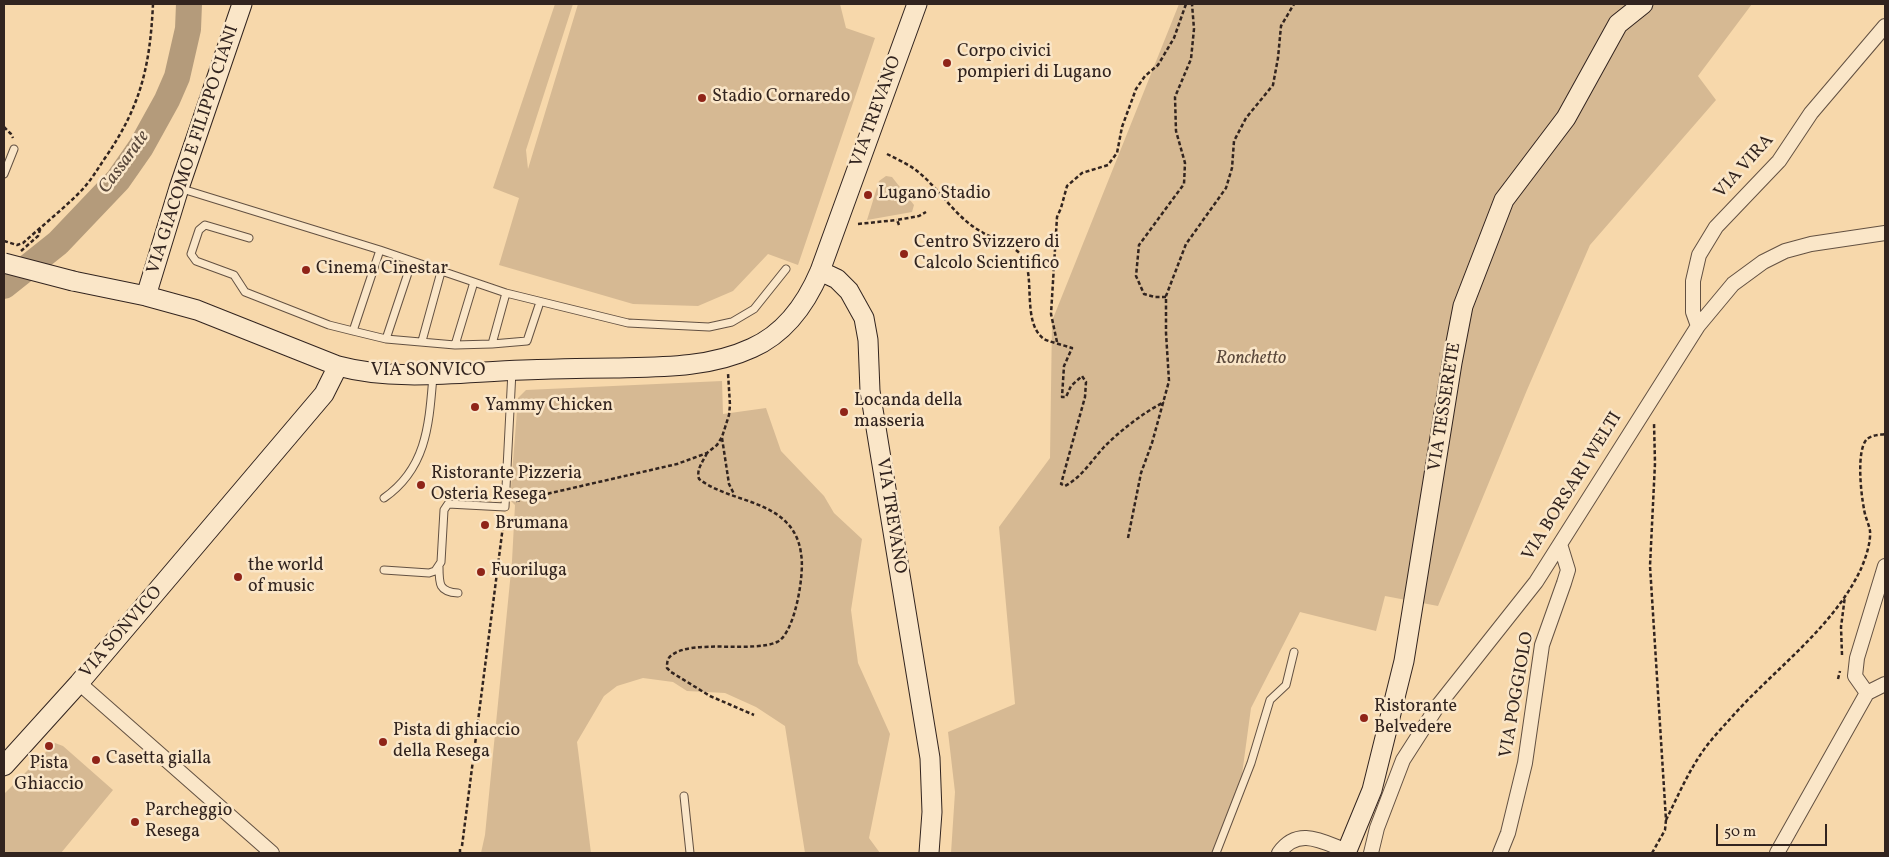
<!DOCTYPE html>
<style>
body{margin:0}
#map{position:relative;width:1889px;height:857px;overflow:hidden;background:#f7d8ab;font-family:Vollkorn,serif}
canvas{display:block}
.frame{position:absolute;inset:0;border:5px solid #32241f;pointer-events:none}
.scale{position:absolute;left:1716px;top:824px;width:111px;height:22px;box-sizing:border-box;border:2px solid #32241f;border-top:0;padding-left:6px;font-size:15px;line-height:18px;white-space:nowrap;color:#32241f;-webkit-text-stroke:4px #fae6c8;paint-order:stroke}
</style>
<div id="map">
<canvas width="1889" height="857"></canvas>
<div class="frame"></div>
<div class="scale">50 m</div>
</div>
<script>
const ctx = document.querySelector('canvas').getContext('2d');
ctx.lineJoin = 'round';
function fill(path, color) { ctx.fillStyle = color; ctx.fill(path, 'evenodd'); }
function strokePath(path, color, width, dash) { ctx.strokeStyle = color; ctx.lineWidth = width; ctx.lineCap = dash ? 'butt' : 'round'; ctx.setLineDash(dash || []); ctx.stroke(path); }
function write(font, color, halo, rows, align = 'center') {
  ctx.font = font + ' Vollkorn,serif'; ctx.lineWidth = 5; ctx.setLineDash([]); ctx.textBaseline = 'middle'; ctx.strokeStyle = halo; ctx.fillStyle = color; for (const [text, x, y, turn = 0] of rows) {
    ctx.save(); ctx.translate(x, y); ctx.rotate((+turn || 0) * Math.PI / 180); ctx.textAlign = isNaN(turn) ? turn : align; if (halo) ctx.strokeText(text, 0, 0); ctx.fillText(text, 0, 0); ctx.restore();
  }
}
const green = new Path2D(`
 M555,4H573L526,150L528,169L578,4H840L846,28L875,38L798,265L768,254L733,291L698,306L633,304L499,265L519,198L493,188Z
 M1179,4H1752L1698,76L1716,100L1590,245L1527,390L1438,606L1385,596L1376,631L1300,612L1251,708L1240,789L1216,853H951L955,792L948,732L1015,704L999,527L1050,458L1052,321Z
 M886,176L892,177L914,205L912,212L867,220L879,181Z
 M722,381L723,414L766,408L781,451L824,496L834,513L862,539L851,610L858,663L890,734L869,838L880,853H805L785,726L756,707L725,693L687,691L673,682L643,678L617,686L604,696L577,742L591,853H481L485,835L512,561L515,505L510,500L518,398L526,390Z
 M55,743L63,746L113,790L61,853H4V794Z`);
const river = new Path2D(`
 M4,286L58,243L118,180L141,147L167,100L177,77L188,29L189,4`);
const path = new Path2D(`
 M4,127L11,134L13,138
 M887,154C897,159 908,164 917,171C940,189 954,216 980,231C994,240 1015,244 1024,259C1035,279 1022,323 1044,339C1047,341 1066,346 1072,348L1064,366L1062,397H1066L1071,386L1082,376L1086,382L1085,397L1061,484L1065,486C1082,477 1092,460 1104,447C1121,430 1143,413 1164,402
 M858,224L897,220
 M899,225L897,220L919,216L926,212
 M4,241L17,245L23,243C42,226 62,210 80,192C90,182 97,170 105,158C141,106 150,66 153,4
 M21,251L38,236L41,227
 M1166,297H1155L1144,294L1136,276L1139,245L1184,184L1185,163L1176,131L1175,97L1191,59L1194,29L1192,4
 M1057,342L1051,314L1057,217L1061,208L1067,186L1082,173L1108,165L1117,153L1122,127L1136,89L1145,76L1158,65L1174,38L1186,4
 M722,438L729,484L734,494
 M707,453C703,462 696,469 699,479C725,499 764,499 787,523C795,531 800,543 801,554C805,572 795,634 777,642C753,653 692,639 672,655C667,658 667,663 667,668L671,672L710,696L754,715
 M516,501L677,464L707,453L717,445L722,437L729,415L730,405L728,373
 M1128,538L1141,473L1152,443L1169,381L1166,333V296L1186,244L1226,188L1232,168L1234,141L1246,118L1273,85L1278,58L1281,26L1294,4
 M1842,655L1841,627L1845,596
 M1838,679L1840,671
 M1666,820C1676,800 1685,779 1697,760C1706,745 1719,731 1730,719C1772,671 1831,630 1860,571C1865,560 1871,543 1870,531C1869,524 1865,517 1864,509C1861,494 1856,450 1867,439C1872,435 1879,435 1885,434
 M462,846L504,518
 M460,853V848
 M1652,853L1665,830L1666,820L1650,566L1655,463L1654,423`);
const lane = new Path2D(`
 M4,174L14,149
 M179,188L380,250L506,293L628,323L709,327L732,322L754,309L786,269
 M249,238L205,225L199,230L191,254L196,261L234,275L245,292L329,325L353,331L380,250
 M506,293L492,344L527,341L540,302
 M353,331L386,339L412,261
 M386,339L455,345L492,344
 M422,341L441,272
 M455,345L474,282
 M384,498C427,468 429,424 433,376
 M439,567C439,584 439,592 458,593
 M384,570L429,573L435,571L441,562L444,510L448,504L505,507L512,371
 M684,796L690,853
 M1216,853L1251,763L1270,700L1286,685L1294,652`);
const street = new Path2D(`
 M1698,326L1693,312V281L1699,255L1716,227L1779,161L1811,113L1885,26
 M79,683L272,853
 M1867,693L1855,676L1857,658L1885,566
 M1867,693L1885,684
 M1279,853C1298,826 1323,842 1347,851
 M1371,853L1377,828L1403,760L1437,707L1536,582L1698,326L1733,284L1763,262L1785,251L1811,244L1885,233
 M1500,853L1508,833L1525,763L1542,645L1564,583L1568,570L1560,544
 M1777,853L1867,693`);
const secondary = new Path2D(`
 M820,271L837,279L849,291L864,318L868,340L870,391L930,758L932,812L929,853
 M73,281L146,296L197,310L338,366C398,382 462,372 523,370C553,369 584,368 614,368C660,367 709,368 752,348C786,333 806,304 820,271L917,4
 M146,296L179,188L242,4
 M4,766L79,683L324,394L338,366
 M1346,853L1372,790L1404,661L1452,363L1463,306L1504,200L1566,118L1618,24L1643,4`);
const secondaryBridge = new Path2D(`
 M4,263L73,281`);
const markers = [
 [947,63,5,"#8f2418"],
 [702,98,5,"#8f2418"],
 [868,195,5,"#8f2418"],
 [904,254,5,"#8f2418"],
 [306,270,5,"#8f2418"],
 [475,407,5,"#8f2418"],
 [844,412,5,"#8f2418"],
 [421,485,5,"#8f2418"],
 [485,525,5,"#8f2418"],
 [481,572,5,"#8f2418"],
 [238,577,5,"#8f2418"],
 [1364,718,5,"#8f2418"],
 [383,742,5,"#8f2418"],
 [49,746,5,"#8f2418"],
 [96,760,5,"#8f2418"],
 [135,822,5,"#8f2418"]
];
const poiNames = [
 ["Corpo civici",957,53],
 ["pompieri di Lugano",957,74],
 ["Stadio Cornaredo",712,98],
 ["Lugano Stadio",878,195],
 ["Centro Svizzero di",914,244],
 ["Calcolo Scientifico",914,265],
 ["Cinema Cinestar",316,270],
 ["Locanda della",854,402],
 ["masseria",854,423],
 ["Yammy Chicken",485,407],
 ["Ristorante Pizzeria",431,475],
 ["Osteria Resega",431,496],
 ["Brumana",495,525],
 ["the world",248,567],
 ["of music",248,588],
 ["Fuoriluga",491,572],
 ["Ristorante",1374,708],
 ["Belvedere",1374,729],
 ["Pista di ghiaccio",393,732],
 ["della Resega",393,753],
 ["Casetta gialla",106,760],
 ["Pista",49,765,"center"],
 ["Ghiaccio",49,786,"center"],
 ["Parcheggio",145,812],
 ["Resega",145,833]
];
const streetNames = [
 ["VIA TREVANO",877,112,-70],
 ["VIA GIACOMO E FILIPPO CIANI",194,150,-72],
 ["VIA VIRA",1745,167,-48],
 ["VIA SONVICO",428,372],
 ["VIA TESSERETE",1446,407,-81],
 ["VIA BORSARI WELTI",1573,487,-58],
 ["VIA TREVANO",890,516,81],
 ["VIA SONVICO",122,633,-49],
 ["VIA POGGIOLO",1518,695,-80]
];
const parkNames = [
 ["Ronchetto",1251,360]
];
const waterNames = [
 ["Cassarate",125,163,-54]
];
fill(green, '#d6b993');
strokePath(river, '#b49b7b', 26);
strokePath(lane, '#635142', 9);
strokePath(street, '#635142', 16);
strokePath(secondary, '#32241f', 21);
strokePath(path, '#32241f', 2.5, [4, 2.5]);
strokePath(lane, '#fae6c8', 7);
strokePath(street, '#fae6c8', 14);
strokePath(secondary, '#fae6c8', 19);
strokePath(secondaryBridge, '#32241f', 21, []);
strokePath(secondaryBridge, '#fae6c8', 19);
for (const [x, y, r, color] of markers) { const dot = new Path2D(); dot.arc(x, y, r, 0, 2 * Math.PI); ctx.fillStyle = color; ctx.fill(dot); strokePath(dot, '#fae6c8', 2); }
write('18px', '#32241f', '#fae6c8', poiNames, 'left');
write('18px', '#32241f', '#fae6c8', streetNames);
write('italic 18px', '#5b493c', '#fae6c8', parkNames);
write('italic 19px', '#59483b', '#fae6c8', waterNames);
</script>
